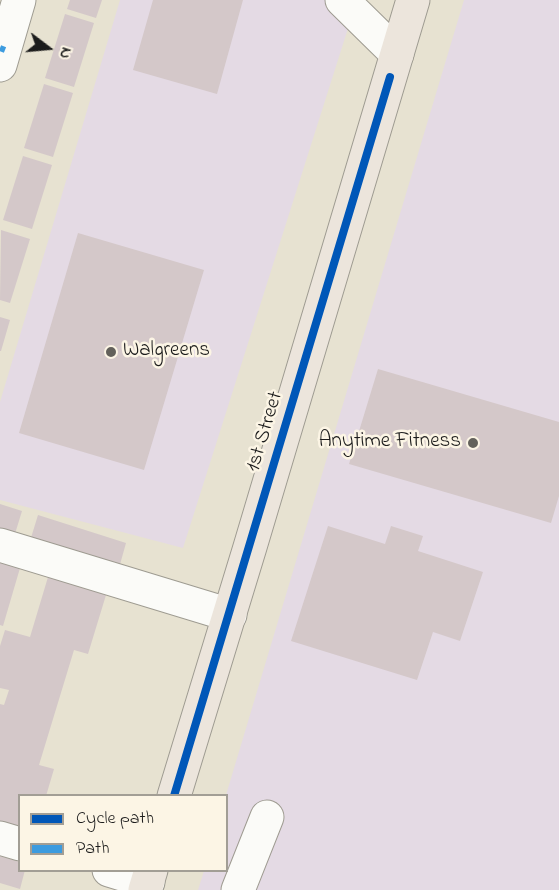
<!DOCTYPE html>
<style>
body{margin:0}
#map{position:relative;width:559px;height:890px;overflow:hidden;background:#e7e2d1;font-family:"Indie Flower",sans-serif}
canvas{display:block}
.legend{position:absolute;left:18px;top:794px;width:210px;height:78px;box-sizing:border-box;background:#fcf5e5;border:2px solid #a29e95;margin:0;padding:8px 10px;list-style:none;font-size:18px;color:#1c1c1c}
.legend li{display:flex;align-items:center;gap:12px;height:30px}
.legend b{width:30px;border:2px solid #a29e95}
.north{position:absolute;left:18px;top:18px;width:60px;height:60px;-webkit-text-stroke:4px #fcf5e5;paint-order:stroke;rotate:106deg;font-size:16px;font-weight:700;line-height:24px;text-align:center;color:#1c1c1c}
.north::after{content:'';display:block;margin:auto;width:21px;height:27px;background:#1c1c1c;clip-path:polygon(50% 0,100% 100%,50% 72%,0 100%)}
</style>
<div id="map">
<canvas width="559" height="890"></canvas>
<ul class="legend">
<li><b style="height:8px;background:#0057b8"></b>Cycle path</li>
<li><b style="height:8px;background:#3c9bdf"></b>Path</li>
</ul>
<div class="north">N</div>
</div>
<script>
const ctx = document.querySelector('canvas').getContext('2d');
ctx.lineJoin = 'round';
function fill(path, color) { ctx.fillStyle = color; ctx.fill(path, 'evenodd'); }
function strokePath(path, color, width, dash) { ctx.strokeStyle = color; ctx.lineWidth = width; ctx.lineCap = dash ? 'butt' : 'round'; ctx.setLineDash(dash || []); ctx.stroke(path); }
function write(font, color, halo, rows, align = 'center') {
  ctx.font = font + ' "Indie Flower",sans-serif'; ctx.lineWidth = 5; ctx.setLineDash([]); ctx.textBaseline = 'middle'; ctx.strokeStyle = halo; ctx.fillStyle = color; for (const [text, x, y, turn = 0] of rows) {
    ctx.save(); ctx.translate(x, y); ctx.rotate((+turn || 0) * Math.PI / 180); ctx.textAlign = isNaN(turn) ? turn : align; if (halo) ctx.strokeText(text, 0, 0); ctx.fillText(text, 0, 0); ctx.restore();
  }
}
const built = new Path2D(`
 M120,0H357L183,548L0,500V402Z
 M464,0H559V890H198L204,871L226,870V795Z`);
const building = new Path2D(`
 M70,0H102L96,18L67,9Z
 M153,0H243L217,94L133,70Z
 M65,14L94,23L74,87L45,78Z
 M44,84L73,93L53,157L24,148Z
 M23,156L52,165L32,229L3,220Z
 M1,230L30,239L10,303L0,300Z
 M78,233L204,270L144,470L19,433Z
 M0,317L10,320L1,351H0Z
 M378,369L559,422V496L551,523L349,464Z
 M0,504L22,511L14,537L0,533Z
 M38,515L126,543L119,568L30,541Z
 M328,526L385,544L391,526L423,536L418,551L483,572L460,641L433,632L417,680L291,641Z
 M0,562L20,568L3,626L0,625Z
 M48,577L106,595L88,654L74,650L39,765L54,769L46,796H20V834L0,828V704L4,705L9,690L0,688V646L5,630L30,637Z
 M0,856L20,862V870H25L20,889L0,883Z`);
const minor = new Path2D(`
 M342,0L397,54
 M0,65L19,0
 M0,545L230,615
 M0,838L20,844
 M109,870L148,882
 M238,890L267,817`);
const major = new Path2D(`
 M174,796L250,547L413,0
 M145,890L151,870`);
const quiet = new Path2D(`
 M0,48L5,50`);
const cycleway = new Path2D(`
 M174,796L390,77`);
const markers = [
 [111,352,6,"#63615b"],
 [473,443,6,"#63615b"]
];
const poiNames = [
 ["Walgreens",123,352],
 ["Anytime Fitness",461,443,"right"]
];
const streetNames = [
 ["1st Street",266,432,-73]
];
fill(built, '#e4dae4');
fill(building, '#d4c8c9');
strokePath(minor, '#9e9b91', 35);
strokePath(major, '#9e9b91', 35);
strokePath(minor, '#fbfbf8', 33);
strokePath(major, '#ece5dc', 33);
strokePath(quiet, '#3c9bdf', 6, [12, 6]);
strokePath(cycleway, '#0057b8', 8);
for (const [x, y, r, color] of markers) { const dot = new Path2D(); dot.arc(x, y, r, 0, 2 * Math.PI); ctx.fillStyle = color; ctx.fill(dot); strokePath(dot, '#fcf5e5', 2); }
write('21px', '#1c1c1c', '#fcf5e5', poiNames, 'left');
write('21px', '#1c1c1c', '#fcf5e5', streetNames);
</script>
